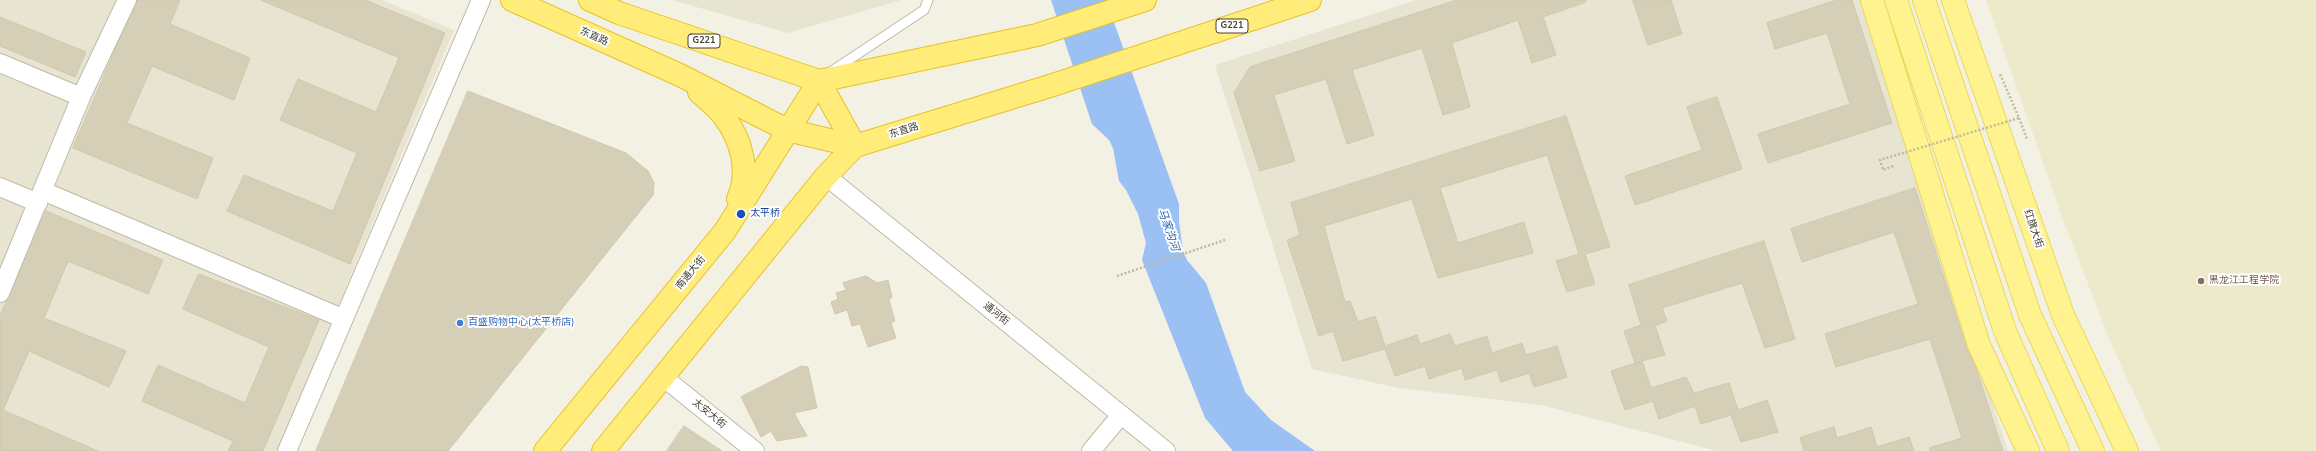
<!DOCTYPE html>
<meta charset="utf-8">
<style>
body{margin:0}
canvas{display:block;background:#f3f1e3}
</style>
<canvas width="2316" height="451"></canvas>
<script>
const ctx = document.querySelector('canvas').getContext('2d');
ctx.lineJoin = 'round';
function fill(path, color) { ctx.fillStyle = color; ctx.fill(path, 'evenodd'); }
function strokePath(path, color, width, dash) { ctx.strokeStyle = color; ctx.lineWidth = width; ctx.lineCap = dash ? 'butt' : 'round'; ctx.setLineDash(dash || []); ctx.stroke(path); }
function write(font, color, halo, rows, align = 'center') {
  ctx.font = font + ' "Nunito Sans","Noto Sans SC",sans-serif'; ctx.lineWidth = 4; ctx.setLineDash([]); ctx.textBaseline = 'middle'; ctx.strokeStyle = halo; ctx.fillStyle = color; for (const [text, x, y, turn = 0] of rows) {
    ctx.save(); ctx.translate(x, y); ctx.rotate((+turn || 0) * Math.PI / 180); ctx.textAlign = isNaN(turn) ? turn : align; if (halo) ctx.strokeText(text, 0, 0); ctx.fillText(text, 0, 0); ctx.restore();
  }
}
const residential = new Path2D(`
 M0,0H382L454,30L277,451H0Z
 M672,0H901L788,33Z
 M1416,0H1863L2008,451H1717L1541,405L1399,388L1312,369L1215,65Z`);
const education = new Path2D(`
 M1986,0H2316V451H2161L2112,346L2062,217Z`);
const water = new Path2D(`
 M1051,0H1106L1179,204V221L1183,251L1187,260L1206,283L1245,392L1271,420L1315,451H1233L1205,418L1142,260L1146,243L1138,214L1126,190L1119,181L1113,148L1109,140L1092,124Z`);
const building = new Path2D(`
 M137,0H180L170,24L250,58L234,100L152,66L127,123L213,158L197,199L73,148Z
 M261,0H365L445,33L350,264L227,211L244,175L333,211L357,153L280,120L298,79L376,112L399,58Z
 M1457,0H1585L1586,2L1543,17L1556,55L1532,63L1518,20L1452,43L1470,107L1443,115L1422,48L1352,70L1374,135L1347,144L1326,79L1274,95L1295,161L1260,171L1234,93L1250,67Z
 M1633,0H1671L1682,34L1648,45Z
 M1837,0H1852L1892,123L1768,163L1758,134L1850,104L1827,33L1775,49L1767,23Z
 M0,17L86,52L75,77L0,46Z
 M468,91L626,153L648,171L654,183L653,195L448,451H316Z
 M1717,97L1742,169L1635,205L1625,176L1702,150L1687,107Z
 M1566,116L1610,247L1585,254L1595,284L1567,292L1556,261L1579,254L1547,155L1440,188L1458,243L1524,222L1533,253L1438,278L1412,199L1324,226L1345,302L1350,301L1358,322L1375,316L1385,346L1417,335L1420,344L1450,334L1455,346L1487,336L1492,353L1522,343L1526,355L1557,346L1567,377L1534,387L1529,373L1501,382L1497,370L1465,380L1462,368L1429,379L1425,366L1395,376L1385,349L1343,361L1333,331L1319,336L1287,240L1300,235L1291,203Z
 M1915,188L1967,349L1976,368L2003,451H1930L1929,448L1962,438L1930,339L1836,367L1825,334L1918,304L1894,232L1802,262L1791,229Z
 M46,211L163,260L148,294L68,261L44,318L126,351L109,387L29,351L3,410L98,451H0V316Z
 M1764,241L1795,339L1765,348L1742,283L1662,308L1667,321L1655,326L1665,355L1642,361L1651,388L1686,377L1694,393L1729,383L1738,410L1767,400L1778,432L1741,442L1731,415L1701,424L1695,406L1659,419L1653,401L1625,410L1611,371L1639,362L1635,363L1624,331L1641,325L1629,285Z
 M199,274L319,320L263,451H228L233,441L142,401L158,365L245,403L269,347L183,309Z
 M866,276L877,283L888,280L892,297L889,300L895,321L891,323L896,338L868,347L860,324L852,326L847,310L835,314L831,302L838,299L836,293L846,290L843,283Z
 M802,366L808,367L817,408L794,413L807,436L777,441L771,431L761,437L741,397Z
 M684,426L722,451H667Z
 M1834,427L1837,438L1871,427L1877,447L1909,437L1914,451H1804L1800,438Z`);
const path = new Path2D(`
 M2019,118L2027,139
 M1117,276L1225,240`);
const service = new Path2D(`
 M832,71L924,10L928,0`);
const minor = new Path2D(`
 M0,63L81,97
 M826,176L1166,451
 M0,187L38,203
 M43,191L342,318
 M0,293L81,97L127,0
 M663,377L755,451
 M287,451L481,0
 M1091,451L1121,415`);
const primary = new Path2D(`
 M1872,0L1979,345L2028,451
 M1896,0L2005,331L2058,451
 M1924,0L2030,315L2093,451
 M1953,0L2063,315L2127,451`);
const trunk = new Path2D(`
 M512,0L680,75L787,130L855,146L1053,85L1310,0
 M590,0L619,13L819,81L1037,35L1145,0
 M819,81L855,146
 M699,92C707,100 719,108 725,118C742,141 750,172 738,199
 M545,451L725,231L819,81
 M603,451L826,176L855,146`);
const pathBridge = new Path2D(`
 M1893,166L1883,170L1880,160L2019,118L2000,74`);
const markers = [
 [741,214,5,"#1a4fb4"],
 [2201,281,4,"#8d6e63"],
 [460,323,4,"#3f7fe0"]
];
const shields = [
 [1232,26,32],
 [704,41,32]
];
const shieldNames = [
 ["G221",1232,26],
 ["G221",704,41]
];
const streetNames = [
 ["东直路",594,37,24],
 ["东直路",904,131,-17],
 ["红旗大街",2033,229,71],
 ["南通大街",691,273,-51],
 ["通河街",996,314,39],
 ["太安大街",709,414,39]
];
const transitNames = [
 ["太平桥",750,214]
];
const educationNames = [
 ["黑龙江工程学院",2209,281]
];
const shopNames = [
 ["百盛购物中心(太平桥店)",468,323]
];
const waterNames = [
 ["马家沟河",1168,230,71]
];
fill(residential, '#e7e4d1');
fill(education, '#edeacc');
fill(water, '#9bc0f4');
fill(building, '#d5cfb8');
strokePath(building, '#d0c8ab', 1);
strokePath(service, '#bfbaa6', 11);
strokePath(minor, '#bfbaa6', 20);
strokePath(primary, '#ead85a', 24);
strokePath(trunk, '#e6c22a', 24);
strokePath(path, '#c1ba96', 2.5, [2, 2]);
strokePath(service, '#fff', 9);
strokePath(minor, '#fff', 18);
strokePath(primary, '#fff390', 22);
strokePath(trunk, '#ffec79', 22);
strokePath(pathBridge, '#c1ba96', 2.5, [2, 2]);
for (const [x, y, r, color] of markers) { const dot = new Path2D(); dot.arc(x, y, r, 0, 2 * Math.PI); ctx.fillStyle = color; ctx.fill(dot); strokePath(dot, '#fff', 1.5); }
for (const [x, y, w] of shields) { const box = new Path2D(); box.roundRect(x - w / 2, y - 7, w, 14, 3); ctx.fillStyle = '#fff'; ctx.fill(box); strokePath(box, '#454133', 1); }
write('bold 9px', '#454133', null, shieldNames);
write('10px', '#454133', '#fff', streetNames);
write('10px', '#164399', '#fff', transitNames, 'left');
write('10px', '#785e54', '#fff', educationNames, 'left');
write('10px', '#366cbe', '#fff', shopNames, 'left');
write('italic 11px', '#2761b7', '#fff', waterNames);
</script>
